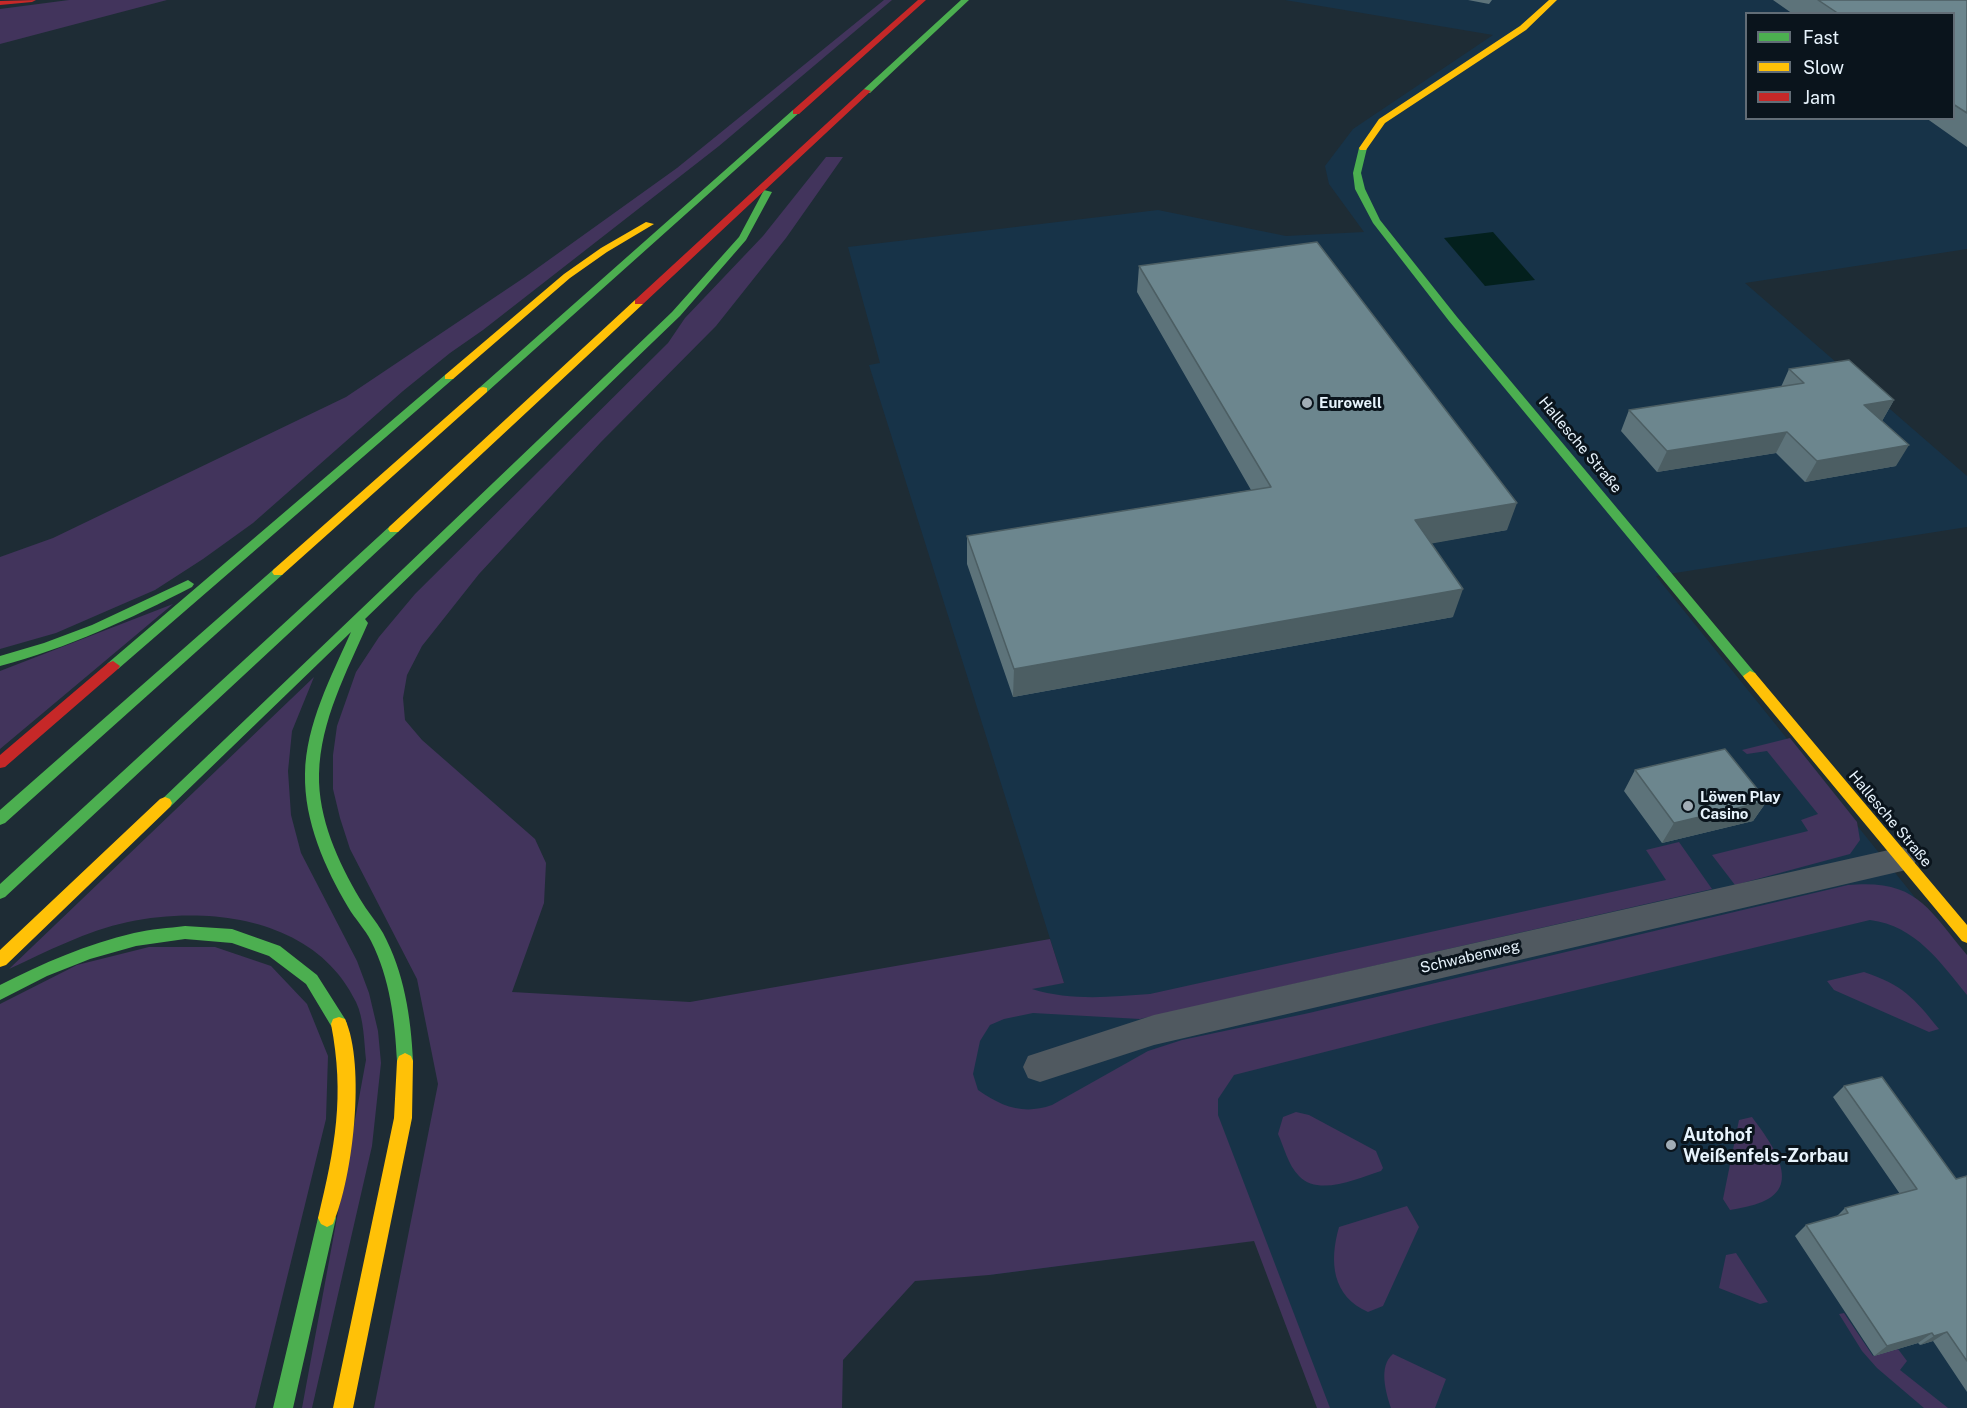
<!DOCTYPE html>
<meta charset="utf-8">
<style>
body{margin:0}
#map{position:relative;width:1967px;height:1408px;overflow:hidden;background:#1e2c35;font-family:"Public Sans",sans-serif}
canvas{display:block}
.legend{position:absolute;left:1745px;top:12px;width:210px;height:108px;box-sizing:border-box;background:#0a141c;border:2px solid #626d76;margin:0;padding:8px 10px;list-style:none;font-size:18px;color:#e7f3fc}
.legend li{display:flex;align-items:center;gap:12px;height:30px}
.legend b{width:30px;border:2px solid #626d76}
</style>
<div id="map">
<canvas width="1967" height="1408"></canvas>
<ul class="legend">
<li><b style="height:8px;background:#4caf50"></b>Fast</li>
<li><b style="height:8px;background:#ffc107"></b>Slow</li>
<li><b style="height:8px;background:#c62828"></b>Jam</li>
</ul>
</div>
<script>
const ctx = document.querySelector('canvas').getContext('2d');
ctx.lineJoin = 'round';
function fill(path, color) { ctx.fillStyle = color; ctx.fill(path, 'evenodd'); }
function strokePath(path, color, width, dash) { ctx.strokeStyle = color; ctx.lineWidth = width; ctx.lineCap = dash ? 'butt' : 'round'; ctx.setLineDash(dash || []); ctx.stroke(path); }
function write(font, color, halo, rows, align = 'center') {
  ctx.font = font + ' "Public Sans",sans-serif'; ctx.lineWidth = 6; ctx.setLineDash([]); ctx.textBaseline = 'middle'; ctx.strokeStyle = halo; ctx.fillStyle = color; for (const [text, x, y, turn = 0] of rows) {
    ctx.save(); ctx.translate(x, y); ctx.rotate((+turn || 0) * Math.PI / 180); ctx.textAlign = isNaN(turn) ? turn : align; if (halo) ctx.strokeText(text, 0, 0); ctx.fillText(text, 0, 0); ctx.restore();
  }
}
const built = new Path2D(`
 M1285,0H1967V249L1745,283L1967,476V527L1656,576L1967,962V1408H1321L1257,1240L989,1275L946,1000L1064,983L869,365L880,363L848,247L1158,210L1286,236L1364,232L1329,184L1325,166L1353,129L1493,35ZM1746,14H1954V118H1746Z`);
const green = new Path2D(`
 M69,0H167L0,44V9Z
 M884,0H892L719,146L483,330L450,353L403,391L253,523L203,559L155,590L56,633L0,649V557L53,538L346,397L525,277L677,168Z
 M826,157H843L786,238L716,326L601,442L479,574L422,646L407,675L403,698L405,720L422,740L535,839L546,863L544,903L512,992L690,1002L1050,939L1064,983L1032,989C1071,1001 1110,997 1150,994L1666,880L1646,850L1679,842L1712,889L1140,1019L1033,1013L1004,1019L990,1025L980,1041L973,1074L978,1090C1002,1107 1024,1115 1052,1105L1148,1051L1182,1040L1309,1013L1848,885C1916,879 1927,907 1967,955V995C1940,962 1916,926 1870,920L1435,1024L1234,1075L1218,1099V1115L1330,1408H1317L1254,1241L989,1275L915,1281L843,1360L842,1408H374L438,1084L417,979L350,849L340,818L333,789V755L337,726L356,672L379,637L415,594L668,343L685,318L763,236Z
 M173,604L0,749V671Z
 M314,677L292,731L288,771L291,815L301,853L357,961L369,993L378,1031L381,1063L372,1146L312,1408H302L366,1060C364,1041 364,1019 356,1002C316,918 209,905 128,922C86,931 48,951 9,969Z
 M1790,738L1857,822L1860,840L1850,854L1735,885L1712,855L1808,831L1801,820L1818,814L1767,751L1747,754L1742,750Z
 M149,947H215L271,966L307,1004L328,1056L326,1119L255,1408H0V1004L77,965Z
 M1864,972C1903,985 1914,998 1939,1029L1929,1032L1834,990L1827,981Z
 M1296,1112L1309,1115L1376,1151L1383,1168L1381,1171C1358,1178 1319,1197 1299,1176C1288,1165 1284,1147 1278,1134L1283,1117Z
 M1752,1117C1768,1139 1805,1185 1762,1202C1752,1206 1741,1208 1730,1210L1723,1199L1739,1120Z
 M1407,1206L1419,1227L1383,1306L1368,1312C1332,1296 1329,1262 1339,1227Z
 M1736,1253L1768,1302L1760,1304L1719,1288L1726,1255Z
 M1844,1313L1873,1356L1898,1349L1907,1361L1900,1370L1948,1408H1924L1877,1368L1862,1351L1839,1314Z
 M1393,1354L1446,1379L1435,1408H1391C1386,1393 1378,1366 1393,1354Z`);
const water = new Path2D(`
 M1493,232L1535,280L1485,286L1444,238Z`);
const street = new Path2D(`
 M1902,847L1912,850L1917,859L1912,868L1902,871L1154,1045L1040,1082L1028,1078L1023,1067L1028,1056L1154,1015Z`);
const fast = new Path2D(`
 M961,0H969L870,93H864V89Z
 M793,110L800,112L487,392H479V388Z
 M1363,145L1367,148L1361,173L1365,189L1380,220L1457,317L1755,673L1757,676L1755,679H1745L1449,321L1373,223L1355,189L1353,173L1359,148Z
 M764,190L772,192L746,240L680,316L365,619L368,623C347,671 320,721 319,774C318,818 338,862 360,899C367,911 376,921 383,933C404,972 411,1017 413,1061L411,1066L405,1069L399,1066L397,1061C395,1021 390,978 371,941C365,929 355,919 348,907C325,868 304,821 305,774C306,724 331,677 351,632L170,807H160L158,803L672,312L739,237Z
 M449,374L454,377L453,379L118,669H108L106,666L108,663L445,375Z
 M394,525L398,526L400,529L398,532L5,897L0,899V884L390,526Z
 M278,568L282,569L284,572L282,575L5,823L0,825V810L274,569Z
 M188,580L194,584L192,587C130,619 68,648 0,666V656L44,643L92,625Z
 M185,926L232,929L280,946L317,975L345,1019L347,1024L345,1029L339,1031L333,1029L306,984L269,956L232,943L185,939L136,946L90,959L47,976L0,1000V985C43,963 87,944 134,933C151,929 169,928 185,926Z
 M327,1209L333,1212L336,1218L293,1408H273L318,1218L321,1212Z`);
const slow = new Path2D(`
 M1549,0H1557L1526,30L1385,123L1366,150H1360L1359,148L1379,119L1520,26Z
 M646,222L654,224L607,252L570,278L453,379H445V375L564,274L601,248Z
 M639,299L643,300V304L398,532H390L388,529L390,526L635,300Z
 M483,387L487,388V392L282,575H274L272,572L274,569L479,388Z
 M1750,671L1755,673L1967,925V943L1962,941L1745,679L1743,676Z
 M165,797L170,799L172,803L170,807L6,965L0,967V950L160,799Z
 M339,1017L345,1019C366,1065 353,1178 333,1224L327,1227L321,1224L318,1218C335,1148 345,1096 331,1024L333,1019Z
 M405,1053L411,1056L413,1061L412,1118L353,1408H333L394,1118L397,1061L399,1056Z`);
const jam = new Path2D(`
 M36,0L32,2L0,5V1Z
 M918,0H926L799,114H793V110Z
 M864,89L871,91L643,304H635V300Z
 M113,661L120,666L118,669L5,767L0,768V755L108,663Z`);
const wall = new Path2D(`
 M1468,0H1492L1489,4Z
 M1773,0H1967V147L1926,118H1953V14H1793Z
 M1139,266L1507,530L1431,543L1453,617L1013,697L967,564V536L1251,490L1137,292Z
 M1789,369L1894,400L1882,421L1896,466L1805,482L1776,453L1657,472L1621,431L1629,410L1781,387Z
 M1635,770L1767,801L1753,821L1662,843L1624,791Z
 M1844,1086L1956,1179L1967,1176V1392L1933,1341L1920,1345L1918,1343L1874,1356L1795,1236L1806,1225L1836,1217L1845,1208L1900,1194L1833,1097Z`);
const shadedWall = new Path2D(`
 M1894,400L1882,421L1864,405Z
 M1787,432L1776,453L1657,472L1667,451Z
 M1909,445L1896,466L1805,482L1817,461Z
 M1517,503L1507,530L1407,548L1415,520Z
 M1463,589L1453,617L1013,697L1014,669Z
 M1767,801L1753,821L1662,843L1674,823Z
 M1947,1332L1933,1341L1920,1345L1934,1336Z
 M1932,1333L1918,1343L1874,1356L1887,1346Z`);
const building = new Path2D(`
 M1818,0H1967V113L1953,104V14H1839Z
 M1317,242L1517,503L1415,520L1463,589L1014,669L967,536L1271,487L1139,266Z
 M1849,360L1894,400L1864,405L1909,445L1817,461L1787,432L1667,451L1629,410L1804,383L1789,369Z
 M1725,749L1767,801L1674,823L1635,770Z
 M1882,1077L1956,1179L1967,1176V1361L1947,1332L1934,1336L1932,1333L1887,1346L1806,1225L1848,1213L1845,1208L1917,1189L1844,1086Z`);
const markers = [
 [1307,403,6,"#a1adb6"],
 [1688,806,6,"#a1adb6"],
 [1671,1145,6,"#a1adb6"]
];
const poiNames = [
 ["Eurowell",1319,403],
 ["Löwen Play",1700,797],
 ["Casino",1700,814]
];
const streetNames = [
 ["Hallesche Straße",1580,445,50],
 ["Hallesche Straße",1890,819,50],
 ["Schwabenweg",1470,957,-13]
];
const nearPoinames = [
 ["Autohof",1683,1135],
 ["Weißenfels-Zorbau",1683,1156]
];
fill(built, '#173348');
fill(green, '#42345c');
fill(water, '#03201d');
fill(street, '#505960');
fill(fast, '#4caf50');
fill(slow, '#ffc107');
fill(jam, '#c62828');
fill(wall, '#5d737a');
fill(shadedWall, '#4c5e63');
fill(building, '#6c868e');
strokePath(building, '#4c5e63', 1.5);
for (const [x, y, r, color] of markers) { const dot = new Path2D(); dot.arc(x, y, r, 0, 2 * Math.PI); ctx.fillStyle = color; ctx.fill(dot); strokePath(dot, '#0a141c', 2); }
write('bold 15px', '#e7f3fc', '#0a141c', poiNames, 'left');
write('15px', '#e7f3fc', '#0a141c', streetNames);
write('bold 18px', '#e7f3fc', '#0a141c', nearPoinames, 'left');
</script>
